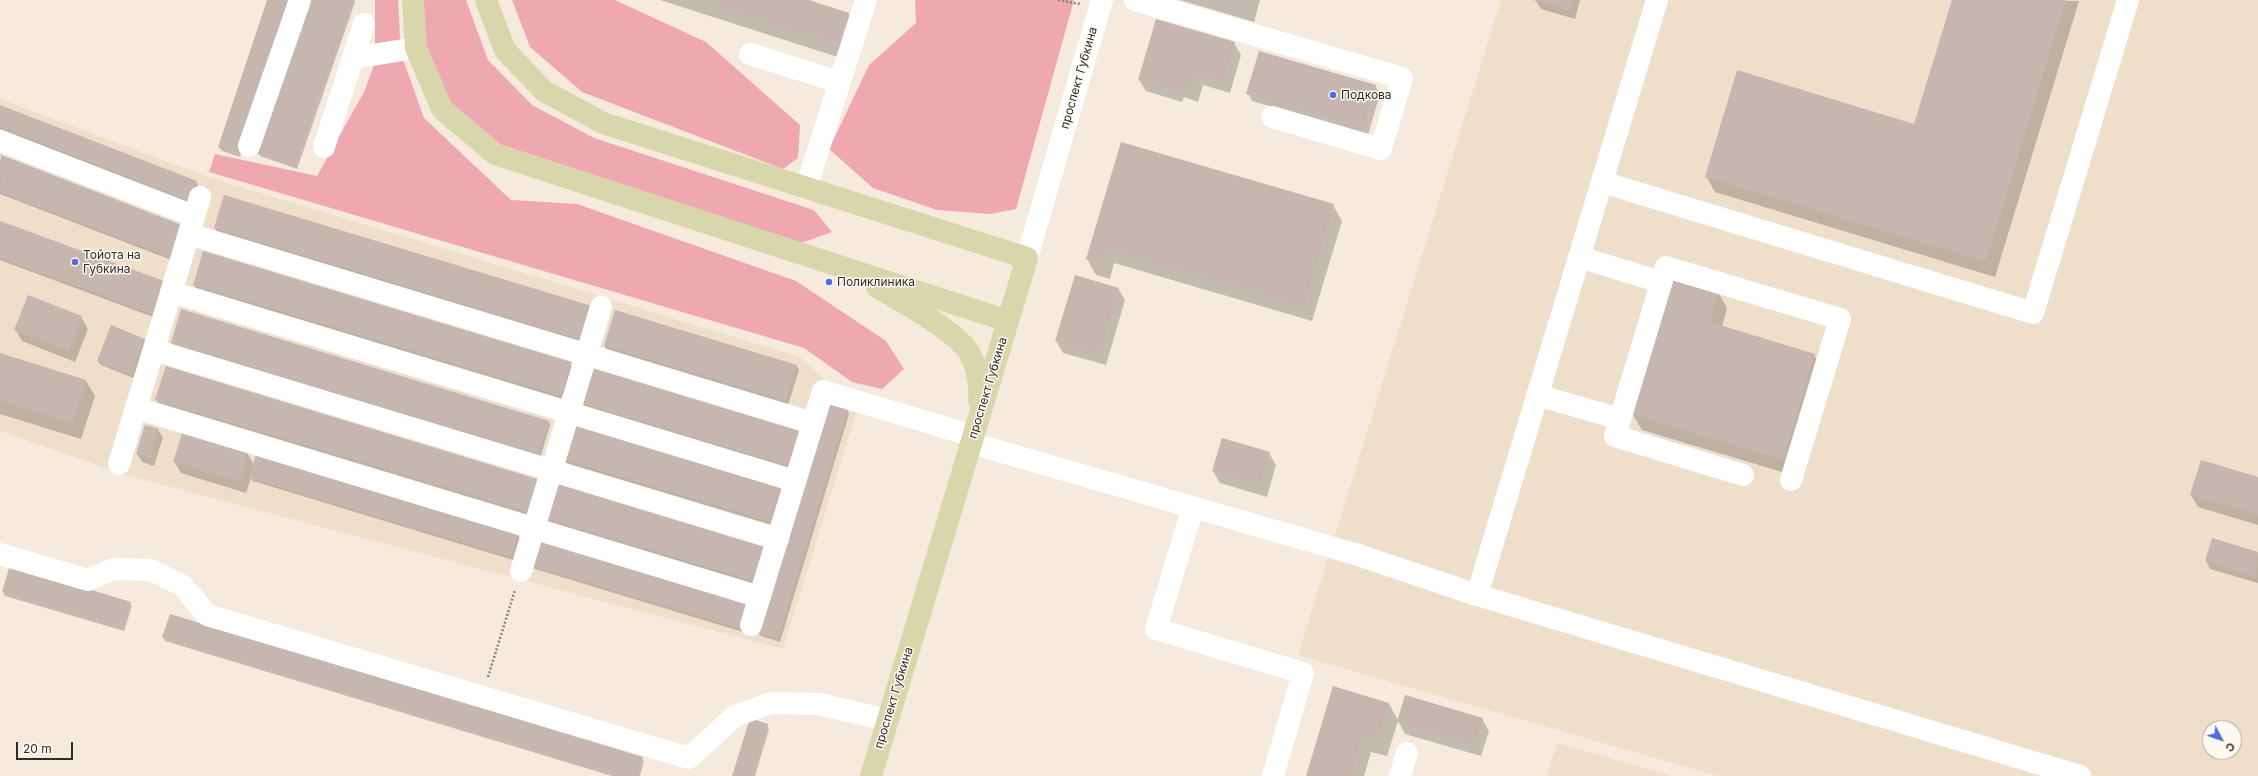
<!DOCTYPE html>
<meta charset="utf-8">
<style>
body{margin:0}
#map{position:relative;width:2258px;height:776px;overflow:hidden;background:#f6eadc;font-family:Inter,sans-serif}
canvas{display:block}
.north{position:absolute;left:2202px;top:720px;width:40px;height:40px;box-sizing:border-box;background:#fdf9f3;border:1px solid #aba7a1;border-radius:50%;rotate:131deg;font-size:11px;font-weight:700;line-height:16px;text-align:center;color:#2f2b26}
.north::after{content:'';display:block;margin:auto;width:14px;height:18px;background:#536be0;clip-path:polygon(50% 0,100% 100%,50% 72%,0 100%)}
.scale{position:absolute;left:16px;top:742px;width:57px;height:18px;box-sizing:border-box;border:2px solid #2f2b26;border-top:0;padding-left:5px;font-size:12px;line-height:14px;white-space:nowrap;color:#2f2b26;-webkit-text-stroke:3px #fdf9f3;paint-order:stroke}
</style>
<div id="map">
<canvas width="2258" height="776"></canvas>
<div class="north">С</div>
<div class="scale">20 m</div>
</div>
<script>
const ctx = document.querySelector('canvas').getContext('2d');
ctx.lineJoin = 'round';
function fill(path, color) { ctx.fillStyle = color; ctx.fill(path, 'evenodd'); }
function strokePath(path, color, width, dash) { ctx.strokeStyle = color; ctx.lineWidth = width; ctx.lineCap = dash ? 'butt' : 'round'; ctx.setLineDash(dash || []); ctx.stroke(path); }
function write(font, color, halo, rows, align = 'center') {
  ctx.font = font + ' Inter,sans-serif'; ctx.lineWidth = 3; ctx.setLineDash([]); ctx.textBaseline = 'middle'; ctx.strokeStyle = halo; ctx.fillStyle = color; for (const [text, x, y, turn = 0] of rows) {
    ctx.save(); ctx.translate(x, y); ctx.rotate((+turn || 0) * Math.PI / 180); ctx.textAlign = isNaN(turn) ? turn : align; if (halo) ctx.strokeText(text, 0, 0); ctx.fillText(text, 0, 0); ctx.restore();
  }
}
const built = new Path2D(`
 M1501,0H2258V776H1718L1298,655ZM2210,728H2234V752H2210Z
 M0,99L208,177L800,357L857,410L783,649L126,475L0,431Z
 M1557,743L1671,776H1547Z`);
const green = new Path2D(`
 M375,0H398L401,54L424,118L511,200L577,204L796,281L886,341L904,369L882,389L852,382L804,348L209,172L215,154L317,176L364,92L375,63Z
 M423,0H466L488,60L532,105L594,138L814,210L832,232L801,243L501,145L448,101L426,45Z
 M512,0H615L706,42L800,125L798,158L783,169L582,92L530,47Z
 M915,0H1074L1016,209L990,214L937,210L873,188L829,149L869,65L916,23Z`);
const shadow = new Path2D(`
 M268,0H291L240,157L222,151L219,147Z
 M310,0H354L355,2L297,169L260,156L258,153Z
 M660,0H806L848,13L857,29L847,60Z
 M1180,0H1260L1254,22Z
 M1580,0L1575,19L1541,9L1536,1Z
 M1953,0L2079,1L1995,277L1715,192L1706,176L1915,125Z
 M1234,43L1241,55L1230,93L1203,85L1198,102L1184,97L1182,102L1146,91L1139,80Z
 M1375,86L1380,94L1368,135L1252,101L1248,93Z
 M0,106L196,182L198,186L191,204L0,129Z
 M1122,143L1333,205L1342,221L1312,321L1114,263L1110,279L1096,275L1087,259Z
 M2,156L184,227L174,261L0,194V161Z
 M0,222L163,282L153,317L0,260Z
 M215,228L591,307L583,343L217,232Z
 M194,285L570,363L572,367L562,399L196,288Z
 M1118,288L1125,300L1106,365L1063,353L1056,341Z
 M1718,292L1727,308L1722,327L1814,355L1823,371L1792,475L1642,430L1633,415Z
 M616,311L797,366L799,370L788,405L607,350L605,346Z
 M81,317L88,329L75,362L22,341L15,329Z
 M145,340L147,343L133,378L101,365L98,361Z
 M172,343L548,421L550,425L540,458L174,347Z
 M0,354L86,381L95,396L81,439L0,414Z
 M157,400L536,479L538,483L529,515L159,403Z
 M583,403L798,432L800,436L790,469L585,407Z
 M847,410L849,414L780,642L761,636L759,633Z
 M574,426L780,488L782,492L772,525L566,463L564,459Z
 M158,430L163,437L154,466L142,462L137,454Z
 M247,453L254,465L517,535L520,538L513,560L253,481L251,478L246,493L181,473L174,461Z
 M1269,453L1276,465L1267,497L1220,483L1213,471Z
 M2258,478V525L2198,507L2191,495Z
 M547,519L763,548L755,585L549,522Z
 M2213,539L2258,553V583L2210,569L2206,561Z
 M533,566L748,605L743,632L535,569Z
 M3,592L130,603L132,606L124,631L5,596Z
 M163,637L642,758L644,762L640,776H612L165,641Z
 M1333,688L1389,704L1398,720L1482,719L1489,731L1481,756L1405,734L1398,721L1387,756L1371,752L1364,776H1307Z
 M767,725L769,729L755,776H733Z`);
const building = new Path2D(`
 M267,0H288L238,154L218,147Z
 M309,0H353L295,166L256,153Z
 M700,0H809L849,13L838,44Z
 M1224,0H1247L1245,7Z
 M1533,0H1574L1570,11Z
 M1952,0H2066L1986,262L1705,177L1737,70L1914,124Z
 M1156,19L1235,42L1223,81L1196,73L1191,90L1177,86L1176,91L1138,80Z
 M1259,51L1376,85L1363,128L1246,94Z
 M0,105L197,181L189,201L0,127Z
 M1121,142L1334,204L1304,306L1105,248L1101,264L1086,259Z
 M1,155L184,226L172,258L0,192Z
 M224,195L592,306L581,340L214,228Z
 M0,221L164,281L152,314L0,258Z
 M203,251L571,362L561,396L193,285Z
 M1075,275L1119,288L1099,354L1055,341Z
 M1674,278L1719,291L1710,322L1815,354L1783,460L1632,415Z
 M28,295L82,316L69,351L14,330Z
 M181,309L549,421L538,454L171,343Z
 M615,310L797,365L786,401L604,346Z
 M111,325L145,339L131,375L97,361Z
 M0,353L86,380L72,424L0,401Z
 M166,366L537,479L527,512L155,400Z
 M592,368L799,431L788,466L582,403Z
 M828,403L848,409L778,639L758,633Z
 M145,425L159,429L150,458L136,454Z
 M574,425L780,487L770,522L563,459Z
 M182,433L248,453L239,482L173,462Z
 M1222,438L1270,452L1260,485L1212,471Z
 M256,455L518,534L511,557L249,478Z
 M2201,460L2258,477V515L2190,495Z
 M557,484L764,547L754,581L546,519Z
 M2212,538L2258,552L2256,577L2205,561Z
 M539,541L749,604L741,629L532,566Z
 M10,565L131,602L122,628L2,592Z
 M170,614L643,757L637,776H621L162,637Z
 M1333,686L1389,703L1378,741L1362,736L1351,775L1354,776H1306Z
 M1405,695L1483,718L1475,745L1397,722Z
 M750,718L768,724L752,776H732Z`);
const path = new Path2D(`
 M1058,0L1080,4
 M488,677L515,590`);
const minor = new Path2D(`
 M1135,0L1402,78L1381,149L1272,117
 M750,54L839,82
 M353,58L416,48
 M0,141L194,216
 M249,146L300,0
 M324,147L364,24
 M1602,182L2033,313L2128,0
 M806,188L866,0
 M189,234L813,423
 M1579,257L1661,282
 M1027,258L1102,0
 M171,292L795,481
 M154,350L778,539
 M1537,395L1620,419
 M136,408L760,597
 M971,443L1355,554L1477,595L2080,776
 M119,464L200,197
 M1743,475L1615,436L1666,267L1840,319L1791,480
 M1193,507L1156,629L1303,673L1273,776
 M0,554L88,580L113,569L151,570L183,586L207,615L689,758L735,716L771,703L819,704L887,720
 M521,571L601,307
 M1477,595L1657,0
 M751,625L823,391L973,436
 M1400,776L1407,753`);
const major = new Path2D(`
 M413,0L416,48L442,109L495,154L1008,321
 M486,0L505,50L544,91L603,123L1027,258L871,776
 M877,287C901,302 952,328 968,351C978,366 980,383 979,401`);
const markers = [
 [1333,95,4,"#536be0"],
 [75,262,4,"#536be0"],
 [829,282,4,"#536be0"]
];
const streetNames = [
 ["проспект Губкина",1079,78,-74],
 ["проспект Губкина",988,388,-73],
 ["проспект Губкина",894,698,-73]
];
const poiNames = [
 ["Подкова",1341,95],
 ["Тойота на",83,255],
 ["Губкина",83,269],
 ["Поликлиника",837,282]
];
fill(built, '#eedeca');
fill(green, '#efa7b2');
fill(shadow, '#0003');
fill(building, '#c7b5af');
strokePath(path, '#8b847b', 2.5, [2, 2]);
strokePath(minor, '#fff', 22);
strokePath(major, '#d8d6aa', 22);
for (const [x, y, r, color] of markers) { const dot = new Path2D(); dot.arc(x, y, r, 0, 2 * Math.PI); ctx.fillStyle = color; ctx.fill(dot); strokePath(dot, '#fdf9f3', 1.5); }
write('12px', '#2f2b26', '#fdf9f3', streetNames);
write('12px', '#2f2b26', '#fdf9f3', poiNames, 'left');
</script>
